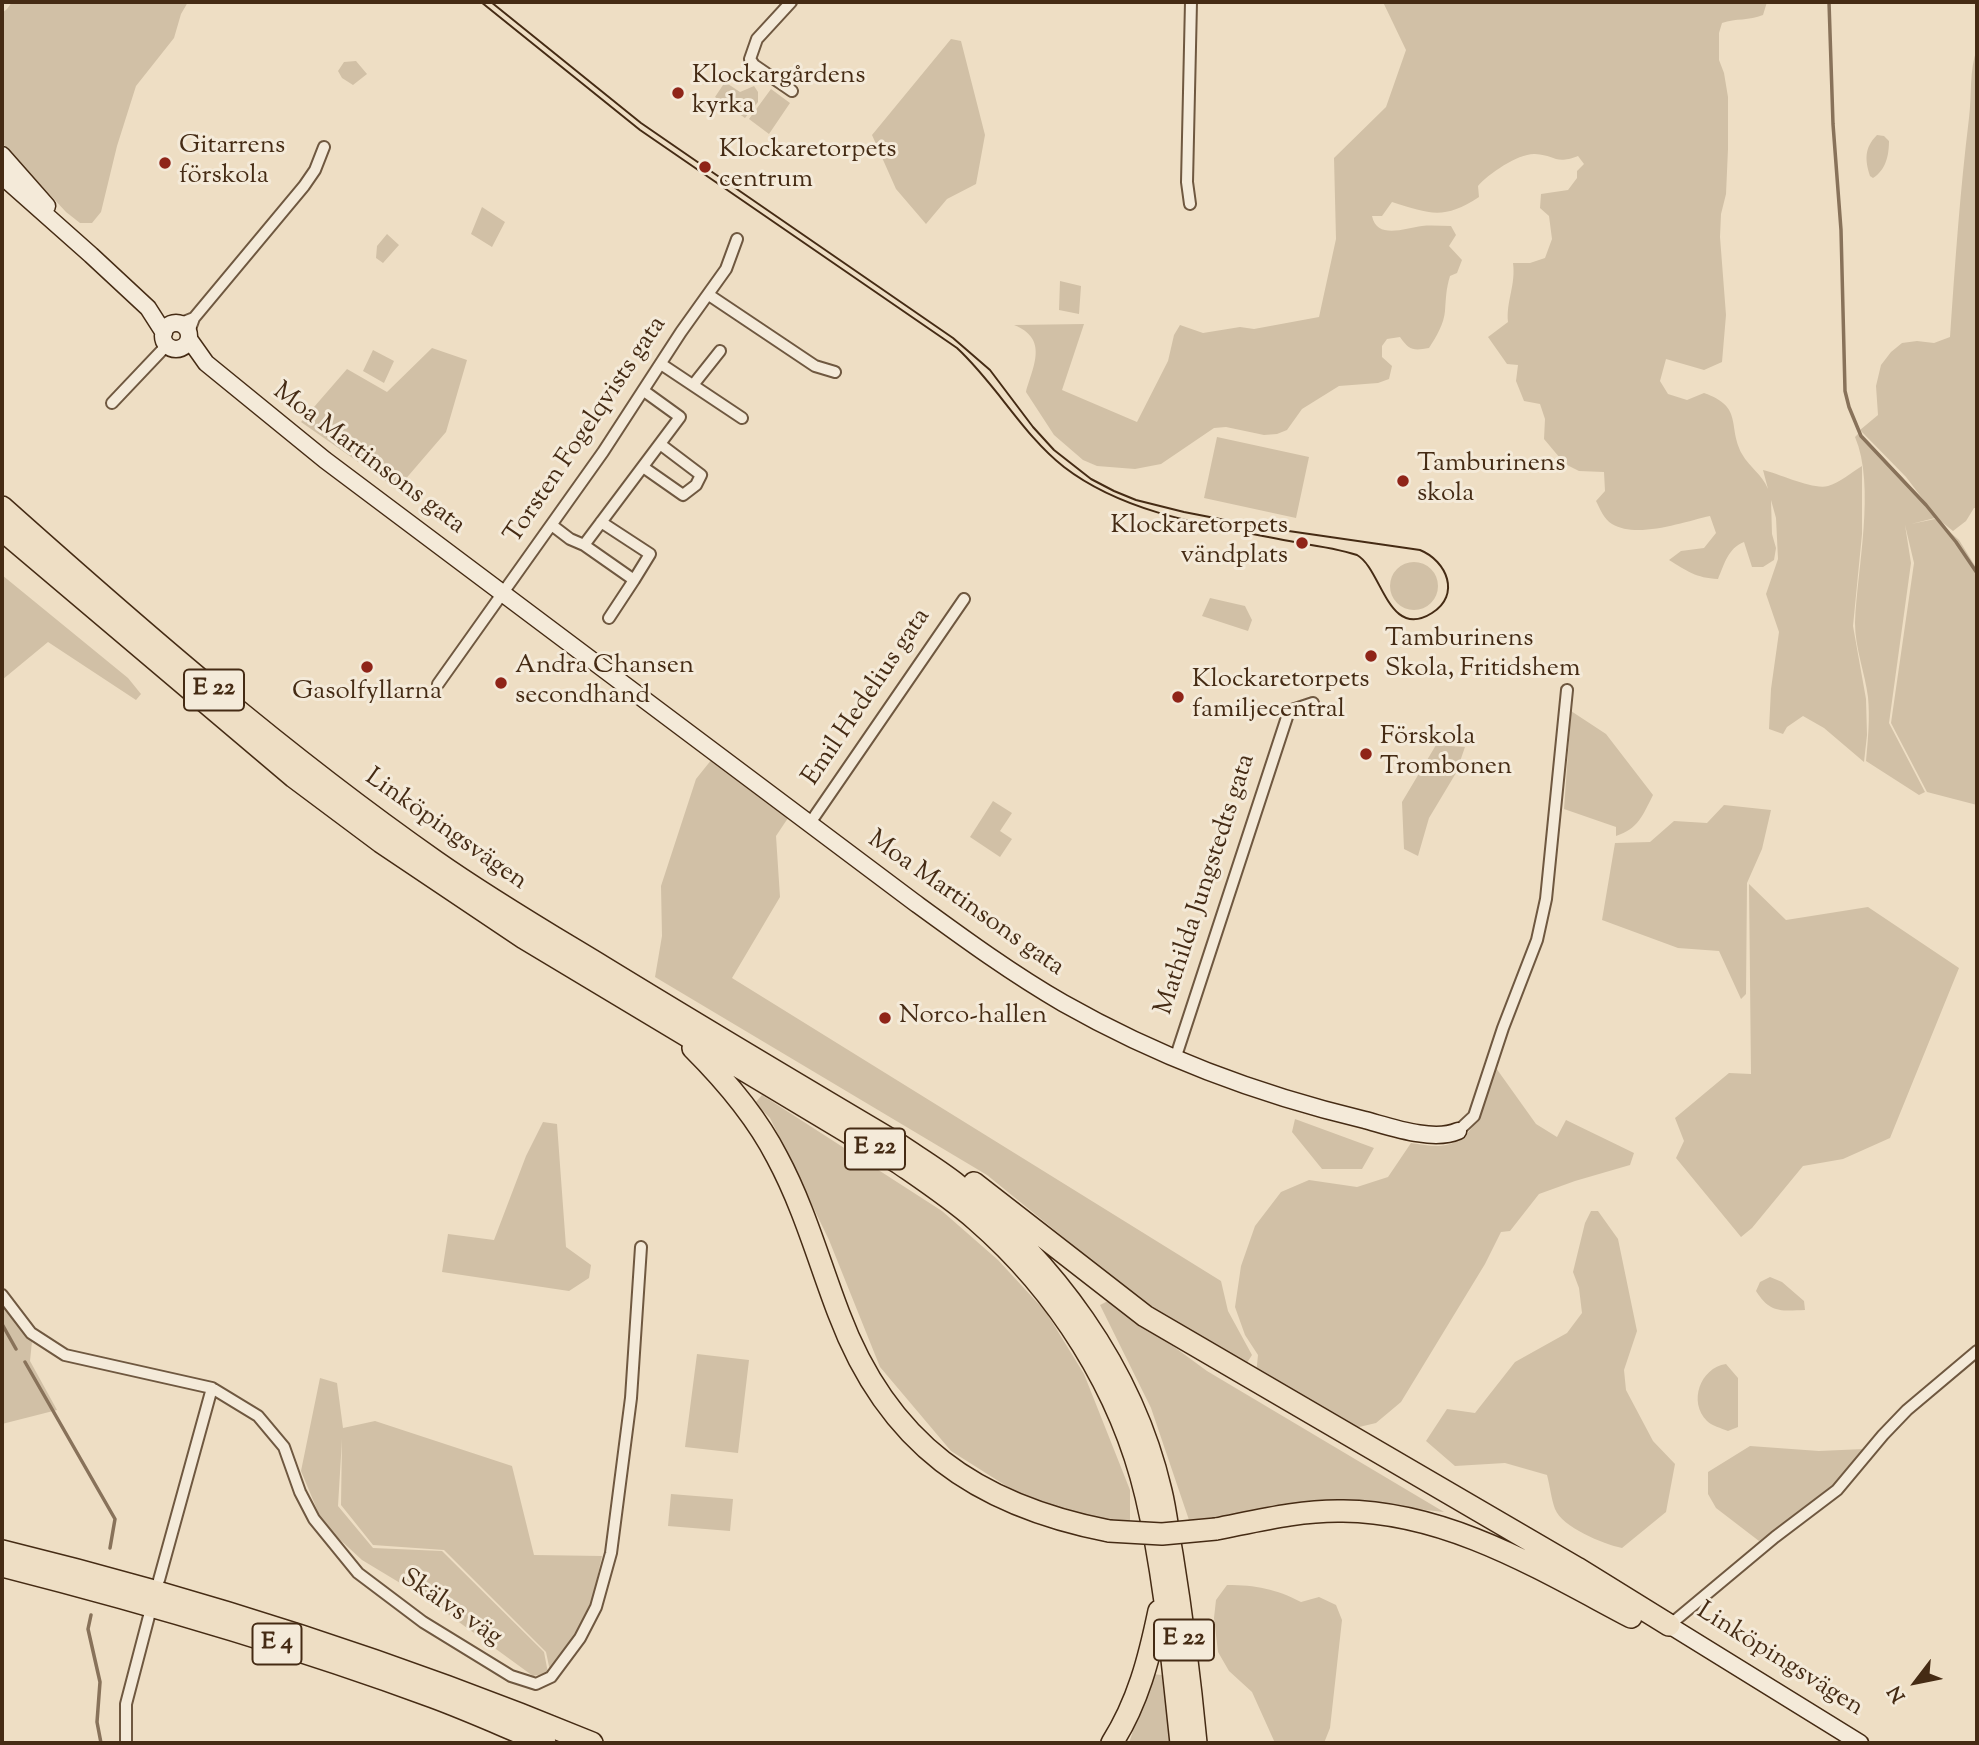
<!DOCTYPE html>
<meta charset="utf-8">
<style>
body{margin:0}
#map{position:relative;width:1979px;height:1745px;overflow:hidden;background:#eedec4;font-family:"Sorts Mill Goudy",serif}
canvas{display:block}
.frame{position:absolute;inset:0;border:4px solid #452b14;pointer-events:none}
.north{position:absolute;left:1881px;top:1647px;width:70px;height:70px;-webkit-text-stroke:5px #f4ead9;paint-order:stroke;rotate:238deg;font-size:19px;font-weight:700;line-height:28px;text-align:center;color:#452b14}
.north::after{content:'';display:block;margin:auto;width:24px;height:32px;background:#452b14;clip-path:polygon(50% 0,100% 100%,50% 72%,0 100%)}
</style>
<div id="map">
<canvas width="1979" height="1745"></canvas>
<div class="frame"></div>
<div class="north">N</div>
</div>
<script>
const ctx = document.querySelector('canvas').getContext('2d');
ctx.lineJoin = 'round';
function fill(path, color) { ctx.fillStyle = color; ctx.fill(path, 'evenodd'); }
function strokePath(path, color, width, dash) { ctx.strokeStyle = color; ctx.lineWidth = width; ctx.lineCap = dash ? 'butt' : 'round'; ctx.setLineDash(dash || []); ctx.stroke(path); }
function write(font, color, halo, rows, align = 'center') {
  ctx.font = font + ' "Sorts Mill Goudy",serif'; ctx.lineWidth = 6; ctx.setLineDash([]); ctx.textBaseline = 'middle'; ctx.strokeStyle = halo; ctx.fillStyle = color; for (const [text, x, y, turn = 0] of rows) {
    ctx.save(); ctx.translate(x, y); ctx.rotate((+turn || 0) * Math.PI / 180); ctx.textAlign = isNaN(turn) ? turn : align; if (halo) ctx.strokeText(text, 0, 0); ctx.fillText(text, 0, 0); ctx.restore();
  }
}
const green = new Path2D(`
 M12,2H188L181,14L174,38L136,86L117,146L101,212L92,223H80L66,212L2,143V13L7,9Z
 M1383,2H1767L1763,15C1749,21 1736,18 1722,23L1719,33V60L1724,73L1728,97V149L1726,194L1721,214L1720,237L1726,315L1722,362L1704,370L1666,359L1660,381L1668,394L1687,400L1704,393C1744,407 1727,426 1742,454C1750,468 1762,474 1768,489L1763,470C1780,474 1813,490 1828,486C1839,483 1852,472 1862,466V534L1853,626L1866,699L1867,735L1864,762L1824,728L1803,716L1787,727L1783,734L1769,729L1771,689L1779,632L1766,594L1778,559L1776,518L1771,500L1772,534L1776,548L1774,560L1763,567H1752L1744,542C1728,548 1724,565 1718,579C1696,578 1687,571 1669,560L1681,551L1704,548L1716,533L1710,516C1683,522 1637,539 1612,524C1604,519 1600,509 1596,501L1605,491L1604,472L1579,471L1565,464L1544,439L1545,419L1540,404L1524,401L1516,381L1518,365L1507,364L1488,337L1508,322C1506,301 1516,285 1513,263H1530L1545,258L1552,239L1549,216L1540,208L1541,194L1568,190L1577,178V171L1584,164L1578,156C1555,165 1555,155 1535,154C1519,153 1488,174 1478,186L1479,197C1444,220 1430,214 1392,202L1382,216H1372C1377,240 1405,228 1422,226C1431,225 1441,226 1451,226L1456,235L1449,246L1462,260L1457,273L1450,276C1446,289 1446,298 1445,311C1444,324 1436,337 1429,348C1413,351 1409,350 1400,337L1387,339L1382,346V357L1392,366L1389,379L1378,383L1339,386L1302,409L1287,430L1277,434L1264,435L1226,427L1214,428L1161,464L1135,469L1097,466L1083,460L1054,435L1026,392C1033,366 1049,339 1014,325L1084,324L1062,390L1137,422L1168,361L1174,335L1180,325L1203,333L1240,327L1254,329L1319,317L1336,239L1334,158L1386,107L1406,50Z
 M951,39L961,41L985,135L976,184L947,199L926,224L896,189L872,135Z
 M1977,49V508H1974L1966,521L1953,531L1938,519L1906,477L1860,430L1878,415L1876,386L1881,365L1891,352L1902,343L1917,341L1934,343L1950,337C1955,264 1960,191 1969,118C1972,95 1969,70 1977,49Z
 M356,61L367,74L353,85L342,78L338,71L344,62Z
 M725,82L740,92L754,86L758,92V102L745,118L715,97Z
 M771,89L790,103L769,134L749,119Z
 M1877,135L1884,136L1889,141C1889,155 1886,170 1873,178L1870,176C1865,160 1864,148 1877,135Z
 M482,207L505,222L492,247L471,234Z
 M387,234L399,245L383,263L376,258L377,246Z
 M1060,281L1081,286L1079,314L1059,310Z
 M432,348L467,360L446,432L397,489L301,422L347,369L387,392Z
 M373,350L394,361L384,383L363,371Z
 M1859,433L1904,479L1935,518L1911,524L1935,519L1959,540L1977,569V805L1927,792L1891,723L1914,563L1905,525L1911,563L1889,723L1925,792L1919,795L1866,761C1868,740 1870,718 1868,697C1865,673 1855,648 1855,623C1857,569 1876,486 1855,437Z
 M1217,437L1309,457L1296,518L1204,498Z
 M1390 586a24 24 0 1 1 48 0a24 24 0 1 1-48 0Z
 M2,575L128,678L141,694L136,700L48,642L2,680Z
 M1210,598L1245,606L1252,620L1248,631L1202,616Z
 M1571,711L1606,734L1653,795C1643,815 1638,829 1616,836V827L1564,809Z
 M1436,745L1465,747L1456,773L1429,818L1418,856L1404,849L1402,802Z
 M712,759L788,818L776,836L780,897L732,978L1221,1281L1228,1311L1252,1355L1245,1366L1144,1303L987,1175L655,977L662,936L661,886L696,779Z
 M993,801L1012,813L1000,831L1012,839L1000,857L970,837Z
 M1724,805L1771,810L1762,849L1747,883L1746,994L1741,999L1719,951L1678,948L1602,920L1615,843L1650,842L1674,821L1707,823Z
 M1749,884L1786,920L1868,907L1959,968L1890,1138L1843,1159L1803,1166L1752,1228L1741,1237L1676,1158L1684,1141L1675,1118L1729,1073L1751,1074Z
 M1496,1068L1536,1124L1557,1137L1566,1120L1634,1153L1630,1165L1575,1181L1539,1194L1510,1231L1501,1232L1485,1264L1401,1402L1376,1423L1355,1428L1256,1375L1258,1355L1245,1335L1235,1307L1241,1266L1255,1226L1281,1192L1309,1180L1357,1187L1388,1177L1411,1143C1420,1144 1429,1146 1438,1146C1478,1145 1486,1097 1496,1068Z
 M762,1095L942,1211L998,1260L1046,1312L1084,1374L1130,1490V1525L1030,1501L951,1451L880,1367L829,1240L770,1118L755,1103Z
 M1295,1119L1374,1148L1362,1169H1322L1292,1132Z
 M543,1122L557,1124L566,1247L591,1265L589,1278L569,1291L442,1272L448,1234L494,1240L526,1156Z
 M1591,1211H1598L1618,1239L1637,1331L1624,1370L1626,1390L1653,1441L1675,1464L1666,1512L1622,1548C1603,1544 1562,1527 1555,1509C1551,1498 1550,1486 1547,1475L1505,1463L1455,1466L1426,1441L1447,1409L1475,1413L1515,1362L1567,1333L1582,1313L1579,1288L1573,1272L1585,1223Z
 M1770,1277L1782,1282L1804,1301L1805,1310C1780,1311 1770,1313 1756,1291L1760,1282Z
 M1110,1300L1207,1371L1444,1512L1354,1502L1189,1520L1151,1408L1100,1305Z
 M2,1305L32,1341L30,1361L57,1410L2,1424Z
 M697,1354L749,1360L738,1453L685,1447Z
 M1726,1364L1738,1378V1427L1728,1431C1721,1428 1712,1426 1707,1421C1688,1402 1700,1368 1726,1364Z
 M320,1378L337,1383L343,1428L375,1421L512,1466L534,1555L602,1556L591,1606L572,1640L550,1671L546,1652L444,1550L373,1545L341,1505L342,1439L338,1506L373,1548L442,1551L544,1652L548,1673L533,1676L430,1601L362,1560L323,1524L301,1471Z
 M1750,1446L1819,1451L1864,1449L1831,1491L1759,1541L1716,1508L1708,1494V1472Z
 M671,1494L733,1499L730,1531L668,1526Z
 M1227,1585C1256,1585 1276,1589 1301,1602L1319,1597L1336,1605L1342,1620L1330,1728L1324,1743H1275L1252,1692L1229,1671L1218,1652L1214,1618L1216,1600Z
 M1152,1674L1162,1675L1170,1743H1129Z`);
const stream = new Path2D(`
 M1829,2L1833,124L1841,230L1845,391L1849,407L1861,436L1926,505L1956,542L1977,573
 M2,1324L16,1349
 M25,1362L115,1519L110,1548
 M91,1615L88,1629L100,1682L97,1722L101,1743`);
const street = new Path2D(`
 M791,2L757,39L750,59L754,65L792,91
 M1190,204L1187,182L1191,2
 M709,295L815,366L835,372
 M179,324L194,318
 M189,332L194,318L304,186L315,170L324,147
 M661,364L742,418
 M693,385L720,351
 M112,403L167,345
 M643,467L683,495L696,485L701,475L660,444
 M553,526L570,539L584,545L680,417L644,391
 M584,545L634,580L650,554L601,522
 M609,618L634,580
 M438,684L603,452L681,332L726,269L737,239
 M810,823L964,599
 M1175,1059L1289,711L1313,703
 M1458,1131L1474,1116L1503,1028L1537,940L1546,899L1567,690
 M2,1295L31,1333L65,1355L212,1388L258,1416L284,1447L300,1492L314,1519L358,1573L423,1622L511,1676L536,1684L551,1677L580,1638L596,1607L611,1553L631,1398L641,1247
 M159,1580L212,1388
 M1666,1628L1775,1537L1837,1490L1883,1435L1907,1410L1977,1351
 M126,1743V1704L149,1616`);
const secondary = new Path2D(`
 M2,155L47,206
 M2,176L91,255L148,308L164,333
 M163 336a13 13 0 1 1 26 0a13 13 0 1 1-26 0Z
 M189,339L206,363L325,460L914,902C962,937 1011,973 1063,1003C1158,1057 1260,1095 1365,1120C1391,1127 1433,1142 1458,1131
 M1669,1625L1860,1743`);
const highway = new Path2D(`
 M2,507C141,631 282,754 435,861C489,899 547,933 603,967C701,1027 800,1086 898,1144C917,1157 937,1169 955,1183C1053,1262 1132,1366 1161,1491C1166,1511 1168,1533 1172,1554C1182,1616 1190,1680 1196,1743
 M2,530L294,777L381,842L524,938L899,1163C925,1181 952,1199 976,1220C1058,1291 1121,1390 1146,1496C1165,1576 1172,1661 1181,1743
 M693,1048C726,1081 756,1116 777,1157C804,1207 819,1262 839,1314C888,1444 976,1505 1109,1531
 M974,1183L1145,1316L1577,1568L1669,1625
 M1216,1529C1257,1521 1300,1510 1343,1511C1448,1512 1540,1569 1631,1617
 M2,1551C203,1600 400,1664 592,1743
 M2,1566C147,1603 292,1645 433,1697C471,1711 508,1728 545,1743
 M1112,1743C1138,1702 1149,1659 1159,1611`);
const tram = new Path2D(`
 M481,2L640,130L957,348C997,385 1023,435 1064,467C1129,517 1220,527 1299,543C1319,546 1338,549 1357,555C1382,569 1388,641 1432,613C1461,595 1447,561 1420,550L1261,527L1184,512L1136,500L1114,491L1091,479L1054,450L1033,427L990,370L953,338L641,123L491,2`);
const highwayBridge = new Path2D(`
 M1109,1531L1162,1534L1216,1529`);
const markers = [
 [678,93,7,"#8f2418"],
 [165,163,7,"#8f2418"],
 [705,167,7,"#8f2418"],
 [1403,481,7,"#8f2418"],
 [1302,543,7,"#8f2418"],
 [1371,656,7,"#8f2418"],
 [367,667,7,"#8f2418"],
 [501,683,7,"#8f2418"],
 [1178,697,7,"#8f2418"],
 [1366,754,7,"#8f2418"],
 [885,1018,7,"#8f2418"]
];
const shields = [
 [214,690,60],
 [875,1149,60],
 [1184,1640,60],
 [277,1644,49]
];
const shieldNames = [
 ["E 22",214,690],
 ["E 22",875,1149],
 ["E 22",1184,1640],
 ["E 4",277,1644]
];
const poiNames = [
 ["Klockargårdens",692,78],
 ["kyrka",692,108],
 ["Gitarrens",179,148],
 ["förskola",179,178],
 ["Klockaretorpets",719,152],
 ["centrum",719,182],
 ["Tamburinens",1417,466],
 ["skola",1417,496],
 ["Klockaretorpets",1288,528,"right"],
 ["vändplats",1288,558,"right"],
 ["Tamburinens",1385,641],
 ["Skola, Fritidshem",1385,671],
 ["Andra Chansen",515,668],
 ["secondhand",515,698],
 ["Klockaretorpets",1192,682],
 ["familjecentral",1192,712],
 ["Gasolfyllarna",367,694,"center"],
 ["Förskola",1380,739],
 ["Trombonen",1380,769],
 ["Norco-hallen",899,1018]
];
const streetNames = [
 ["Torsten Fogelqvists gata",587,431,-56],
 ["Moa Martinsons gata",368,460,37],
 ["Emil Hedelius gata",868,698,-56],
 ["Linköpingsvägen",445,831,35],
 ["Mathilda Jungstedts gata",1207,885,-72],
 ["Moa Martinsons gata",965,905,35],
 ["Skälvs väg",450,1609,34],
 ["Linköpingsvägen",1779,1661,32]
];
fill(green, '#d1c0a6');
strokePath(stream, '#88725a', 3.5);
strokePath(street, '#6f5840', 14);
strokePath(secondary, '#452b14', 19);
strokePath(highway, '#452b14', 24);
strokePath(street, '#f4ead9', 10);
strokePath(secondary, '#f4ead9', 16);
strokePath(highway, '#eedec4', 21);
strokePath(tram, '#452b14', 2);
strokePath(highwayBridge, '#452b14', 24, []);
strokePath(highwayBridge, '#eedec4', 21);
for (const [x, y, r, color] of markers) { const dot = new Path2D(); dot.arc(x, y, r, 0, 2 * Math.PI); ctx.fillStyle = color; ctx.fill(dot); strokePath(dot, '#f4ead9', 2.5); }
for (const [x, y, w] of shields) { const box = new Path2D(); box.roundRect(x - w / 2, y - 20.5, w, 41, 5); ctx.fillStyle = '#f4ead9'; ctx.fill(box); strokePath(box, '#452b14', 2); }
write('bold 24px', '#452b14', null, shieldNames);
write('26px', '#452b14', '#f4ead9', poiNames, 'left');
write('26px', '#452b14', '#f4ead9', streetNames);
</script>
